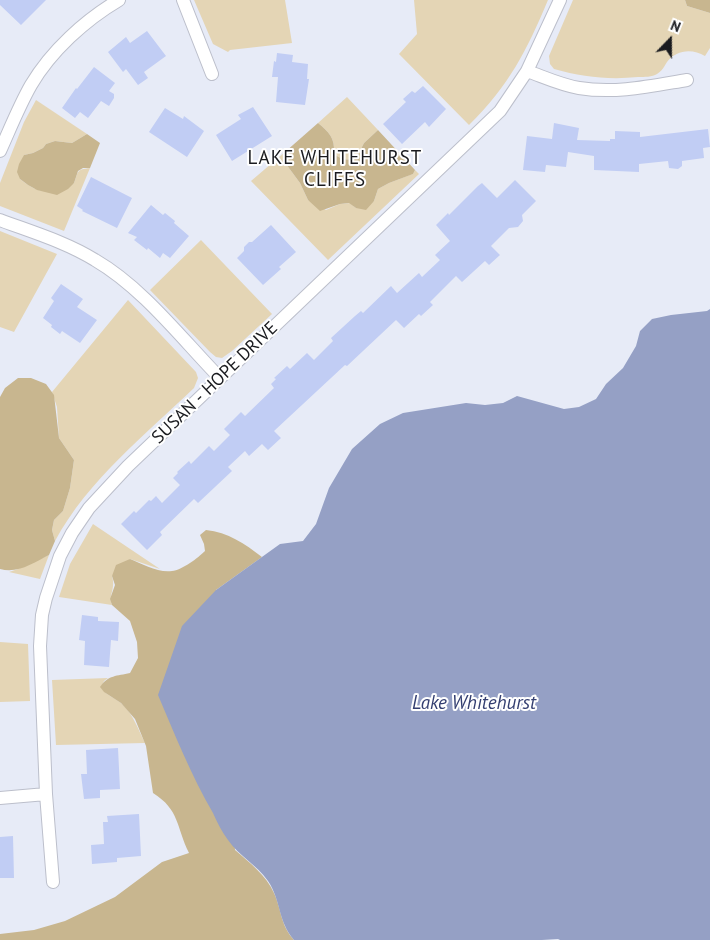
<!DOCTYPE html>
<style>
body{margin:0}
#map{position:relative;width:710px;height:940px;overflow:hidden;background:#e7ebf7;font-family:"PT Sans",sans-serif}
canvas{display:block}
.north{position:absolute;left:645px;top:15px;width:50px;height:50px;-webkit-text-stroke:4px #fff;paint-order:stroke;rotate:22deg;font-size:14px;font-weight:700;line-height:20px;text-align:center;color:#1a1b1f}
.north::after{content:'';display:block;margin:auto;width:18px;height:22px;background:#1a1b1f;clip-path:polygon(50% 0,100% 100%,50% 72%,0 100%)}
</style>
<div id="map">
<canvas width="710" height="940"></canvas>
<div class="north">N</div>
</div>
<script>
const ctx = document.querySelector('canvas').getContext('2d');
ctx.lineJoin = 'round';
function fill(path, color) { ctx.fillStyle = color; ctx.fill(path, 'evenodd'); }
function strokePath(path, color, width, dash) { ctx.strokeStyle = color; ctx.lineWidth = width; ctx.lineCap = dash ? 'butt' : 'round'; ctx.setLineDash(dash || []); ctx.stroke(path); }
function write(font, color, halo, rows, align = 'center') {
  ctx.font = font + ' "PT Sans",sans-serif'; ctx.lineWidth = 4; ctx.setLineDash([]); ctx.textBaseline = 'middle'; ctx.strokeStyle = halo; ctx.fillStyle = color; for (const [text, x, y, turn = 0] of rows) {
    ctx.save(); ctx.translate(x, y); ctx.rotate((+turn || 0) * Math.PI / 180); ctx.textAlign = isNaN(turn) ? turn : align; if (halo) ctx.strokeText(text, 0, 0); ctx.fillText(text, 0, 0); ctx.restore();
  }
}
const green = new Path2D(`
 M194,0H285L292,43L230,50L228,52L213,44Z
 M414,0H548C527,50 509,86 469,125L399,54L417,34Z
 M573,0H685L687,6L710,13V48L705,56C692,48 676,50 667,62C664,67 662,71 657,74C652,77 645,77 638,77C609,80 582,77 554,69L550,64L549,56Z
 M347,97L378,130L364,143L356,159C347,160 340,160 334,153C335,138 329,132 318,123Z
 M36,100L87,134L72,143L55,141L46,144L43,148L33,153L24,155L20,179C42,197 50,191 74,183C79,170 76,170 90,168L64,231L0,206V183L24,122Z
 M285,152L286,164L300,183L308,200L326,210L340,204L350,203L356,208L374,201L378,189L389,183L410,175L413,174L415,170L419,174L328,260L251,181Z
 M0,231L57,254L14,332L0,327Z
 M201,240L272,314L232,351L222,358L216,357L210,352L150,290Z
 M128,300L196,372L198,378L194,388C144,436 88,480 55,541L52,530L54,520L63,511L70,488L74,460L59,438L57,407L52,392Z
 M93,524L160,569L130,559L112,576C116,590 108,594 112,605L59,597L70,564Z
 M49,555L40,579L9,572L18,569Z
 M0,642L28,644L30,701L0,702Z
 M108,678L104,681L101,687C106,696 116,698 123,705C134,716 138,729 145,743L56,745L52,680Z`);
const forest = new Path2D(`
 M685,0H710V13L687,6Z
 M318,123C329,132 335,138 334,153C340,160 347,160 356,159L364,143L378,130L415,170L413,174L389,183L378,189L374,201L366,210L356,208L349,203L340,204L320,211L308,200L300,183L286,164L285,152Z
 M87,134L100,143L90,168H83L78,171L74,183L68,189L57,195L37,190L28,185L20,179L17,172L19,164L24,155L33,153L43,148L46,144L55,141L72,143Z
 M18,378H31L46,384L54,395L59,438L74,460L70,488L63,511L54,520L52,530L55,541L49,555C33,563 18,574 0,569V397L5,388Z
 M206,530C228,532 245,544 262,557L216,590L235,850C250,863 266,875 274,893C282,911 280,924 294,940H0V934L34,930L65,921L115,897L162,862L189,853C176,827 180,810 153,793L146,746L135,719L121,703L104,692L100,687C108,675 117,676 130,673L138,658L137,642L130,621L112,605L110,599L115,585L112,576L116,565L130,559C142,564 158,573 172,571C182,570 198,558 205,551L204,544L200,535Z`);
const water = new Path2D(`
 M710,309V940H560L558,939L542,940H294C278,922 281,900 268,881C257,865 239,856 228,840C222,832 217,822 213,813C191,775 175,735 158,695L182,626L216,590L280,544L303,541L316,524L329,488L352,449L380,424L403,413L466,403L485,405L503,403L517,396L564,409L579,407L596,399L606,384L623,368L636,346L640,331L652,319L671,315L707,311Z`);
const building = new Path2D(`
 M0,0H46L21,25L0,5Z
 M147,31L166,56L144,72L148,78L138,85L126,69L123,72L108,52L126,37L130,43Z
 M277,53L293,55L292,62L308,64L307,79H309L305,105L276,102L278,77H272L274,61L276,62Z
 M94,67L115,83L109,91L114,94V98L109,106L101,101L88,118L80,112L75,118L62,108L76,88L77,89Z
 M423,86L446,109L429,127L425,122L402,144L383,124L406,102L403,99L412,91L415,93Z
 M253,107L272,136L232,161L216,135L241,119L238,115Z
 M165,108L183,119L184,116L204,131L187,157L149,132Z
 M554,123L579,128L577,140L610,141V139H615V131L640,132V137L708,129L710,147L703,148L704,158L682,161V166L678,169L669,168L668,161L639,164V172L594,170V156L568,152L566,167L546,165L545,172L523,170L527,136L552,139Z
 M91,177L132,198L117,228L82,211L83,210L77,206Z
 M515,180L536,201L522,215L523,221L518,227L509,228L491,246L500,255L489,265L485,261L462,282L456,276L430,302L433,305L421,316L419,314L404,328L396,320L347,366L345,365L274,431L281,438L268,450L262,444L249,456L245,451L228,467L232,471L198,503L194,499L160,532L162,535L147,550L121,524L134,511L136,513L149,500L151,501L156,496L162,503L180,485L173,478L178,473L177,472L189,461L191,464L209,446L214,451L230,435L224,429L241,412L245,416L274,388L271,384L276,379L274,378L287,366L290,369L307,353L314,360L333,341L331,338L355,316L361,311L363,313L391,286L397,293L419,273L422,277L440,260L435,255L450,241L436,225L448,213L449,215L478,186L482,183L497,198Z
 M151,205L163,215L165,213L175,221L174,223L189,236L170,258L163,253L160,258L148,248L147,250L134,240L137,237L128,233Z
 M271,225L296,252L279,267L281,269L263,285L237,258L244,251V247L249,242H252Z
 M61,284L83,299L77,307L97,320L80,343L62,331L60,334L51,327L52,325L43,318L54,301L51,298Z
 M82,615L98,617V621L119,622L118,641L111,640L109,667L84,665L85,641L79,640Z
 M118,748L120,789L100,790V798L84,799L81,774H87L86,750Z
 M139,814L141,856L117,858V862L92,864L91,845L104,844L103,822H108L107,816Z
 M13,836L14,878H0V837Z`);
const street = new Path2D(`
 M183,0L212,74
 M527,71C544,77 561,85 579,88C616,94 651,86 687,80
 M0,151C10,129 19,106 31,85C51,51 85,20 119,0
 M0,220C32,232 66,242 95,260C143,288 181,338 220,378
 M46,794L53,882
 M0,798L46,794L40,646L42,615L46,598L60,556L72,533L89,508L128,466L500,111L527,71L560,0`);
const streetNames = [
 ["SUSAN - HOPE DRIVE",215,383,-44]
];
const neighbourhoodNames = [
 ["LAKE WHITEHURST",335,159],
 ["CLIFFS",335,181]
];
const waterNames = [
 ["Lake Whitehurst",474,704]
];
fill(green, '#e4d5b5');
fill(forest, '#c8b68f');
fill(water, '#95a0c5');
fill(building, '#c1cdf4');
strokePath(street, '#bcbfcb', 14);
strokePath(street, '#fff', 12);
write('18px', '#1a1b1f', '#fff', streetNames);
ctx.letterSpacing = '1px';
write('19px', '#1a1b1f', '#fff', neighbourhoodNames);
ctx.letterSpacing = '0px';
write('italic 19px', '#343f71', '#fff', waterNames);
</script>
